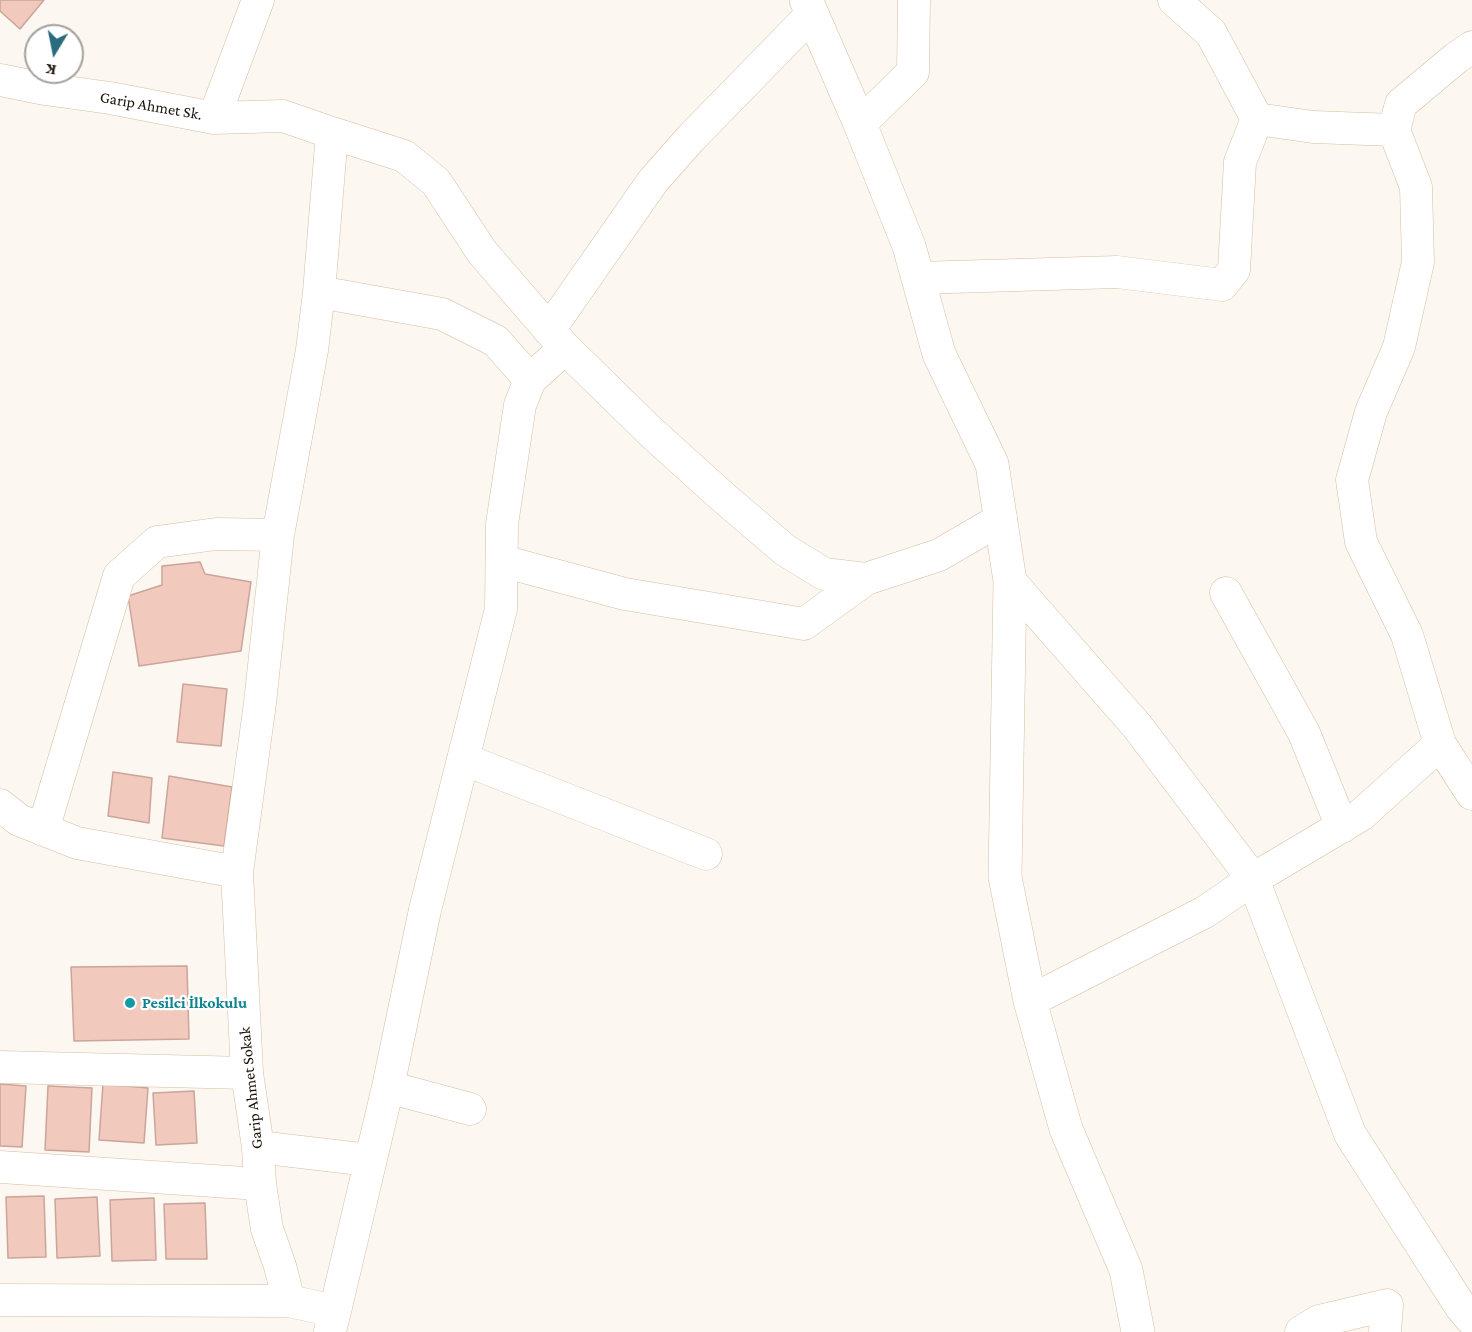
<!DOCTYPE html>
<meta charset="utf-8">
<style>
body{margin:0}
#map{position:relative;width:1472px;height:1332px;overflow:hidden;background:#fcf7f1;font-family:"Crimson Pro",serif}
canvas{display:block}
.north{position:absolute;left:24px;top:24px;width:60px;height:60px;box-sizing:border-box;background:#fff;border:2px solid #a4a19d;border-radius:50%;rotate:190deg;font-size:16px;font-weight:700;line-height:24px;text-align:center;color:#1c1309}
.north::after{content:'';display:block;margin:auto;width:21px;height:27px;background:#286c7d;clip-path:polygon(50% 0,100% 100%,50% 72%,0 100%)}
</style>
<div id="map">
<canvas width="1472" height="1332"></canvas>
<div class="north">K</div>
</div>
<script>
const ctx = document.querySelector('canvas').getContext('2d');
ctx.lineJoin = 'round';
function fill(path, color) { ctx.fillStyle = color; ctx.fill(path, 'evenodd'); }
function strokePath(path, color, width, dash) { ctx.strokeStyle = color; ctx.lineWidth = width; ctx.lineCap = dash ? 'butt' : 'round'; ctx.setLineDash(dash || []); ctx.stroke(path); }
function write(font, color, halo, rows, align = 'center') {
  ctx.font = font + ' "Crimson Pro",serif'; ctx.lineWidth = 4.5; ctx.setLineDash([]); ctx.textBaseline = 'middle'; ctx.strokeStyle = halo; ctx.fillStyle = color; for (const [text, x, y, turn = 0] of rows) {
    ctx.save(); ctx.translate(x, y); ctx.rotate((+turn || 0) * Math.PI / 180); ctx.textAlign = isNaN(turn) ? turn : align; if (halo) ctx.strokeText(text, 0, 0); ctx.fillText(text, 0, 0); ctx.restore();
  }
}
const building = new Path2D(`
 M0,0H44L20,29L0,11Z
 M200,562L205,574L251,582L241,651L139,666L128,596L162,585V566Z
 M183,684L227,689L221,746L177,742Z
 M113,772L152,778L149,823L108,816Z
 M169,776L232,787L224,846L162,838Z
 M187,966L189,1039L74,1041L71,967Z
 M0,1084L26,1086L22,1147L0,1146Z
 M103,1084L148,1088L144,1143L99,1140Z
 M48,1086L92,1088L89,1152L45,1150Z
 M194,1091L197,1143L156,1145L153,1093Z
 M44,1196L46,1257L8,1258L6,1197Z
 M97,1197L100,1256L57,1258L55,1199Z
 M154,1198L156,1260L112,1261L110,1200Z
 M205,1203L207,1259H166L164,1204Z`);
const minor = new Path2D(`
 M0,80L45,89L110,98L214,118L258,0
 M214,118L283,116L332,133L319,292L312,350L278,535L260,703L237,872
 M1257,119L1313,127L1394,130
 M860,124L913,72L914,0
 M332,133L404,156L436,182L482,252L565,348L530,380L520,405L502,524L501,609L425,910L388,1087L335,1311
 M918,278L1117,272L1222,285L1234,270L1240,162L1257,119L1211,33L1174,0
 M319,292L442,314L496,341L530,380
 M549,330L653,181L691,138L812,14
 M565,348L652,433L724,498L785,550L824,574L866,579L939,555L1001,519
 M502,561L625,594L804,624L866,579
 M1010,581L1137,726L1253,879L1361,815L1440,744L1407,635L1361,542L1352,480L1371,412L1399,347L1418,262L1416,187L1394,130L1401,104L1456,58L1472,47
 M1226,593L1304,733L1342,827
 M1440,744L1472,794
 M463,759L706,854
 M0,805L19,820L77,843L237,872L247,1073L258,1147L260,1184L267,1229L280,1266L289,1301L335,1311L330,1331
 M43,830L119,576L157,542L216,534L278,535
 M1030,1001L1205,912L1253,879L1350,1134L1461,1307L1472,1320
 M0,1067L247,1073
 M388,1087L470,1109
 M258,1147L369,1160
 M0,1167L260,1184
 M0,1300L289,1301
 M1301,1332L1319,1321L1387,1305L1385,1332`);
const tertiary = new Path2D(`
 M806,0L860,124L909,246L939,354L992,464L1010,581L1005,877L1030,1001L1066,1129L1126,1270L1138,1332`);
const markers = [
 [130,1003,6,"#0f9aa8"]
];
const streetNames = [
 ["Garip Ahmet Sk.",151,106,10],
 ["Garip Ahmet Sokak",251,1088,-96]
];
const cultureNames = [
 ["Pesilci İlkokulu",142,1003]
];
fill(building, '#f1c9bd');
strokePath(building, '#cba599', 1.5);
strokePath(minor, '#d7bda1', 33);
strokePath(tertiary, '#d7bda1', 34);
strokePath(minor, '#fff', 32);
strokePath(tertiary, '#fff', 33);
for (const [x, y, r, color] of markers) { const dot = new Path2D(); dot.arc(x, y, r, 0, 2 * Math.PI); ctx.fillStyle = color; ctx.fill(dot); strokePath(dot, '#fff', 2); }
write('16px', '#1c1309', '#fff', streetNames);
write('bold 16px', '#0d838f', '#fff', cultureNames, 'left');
</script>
